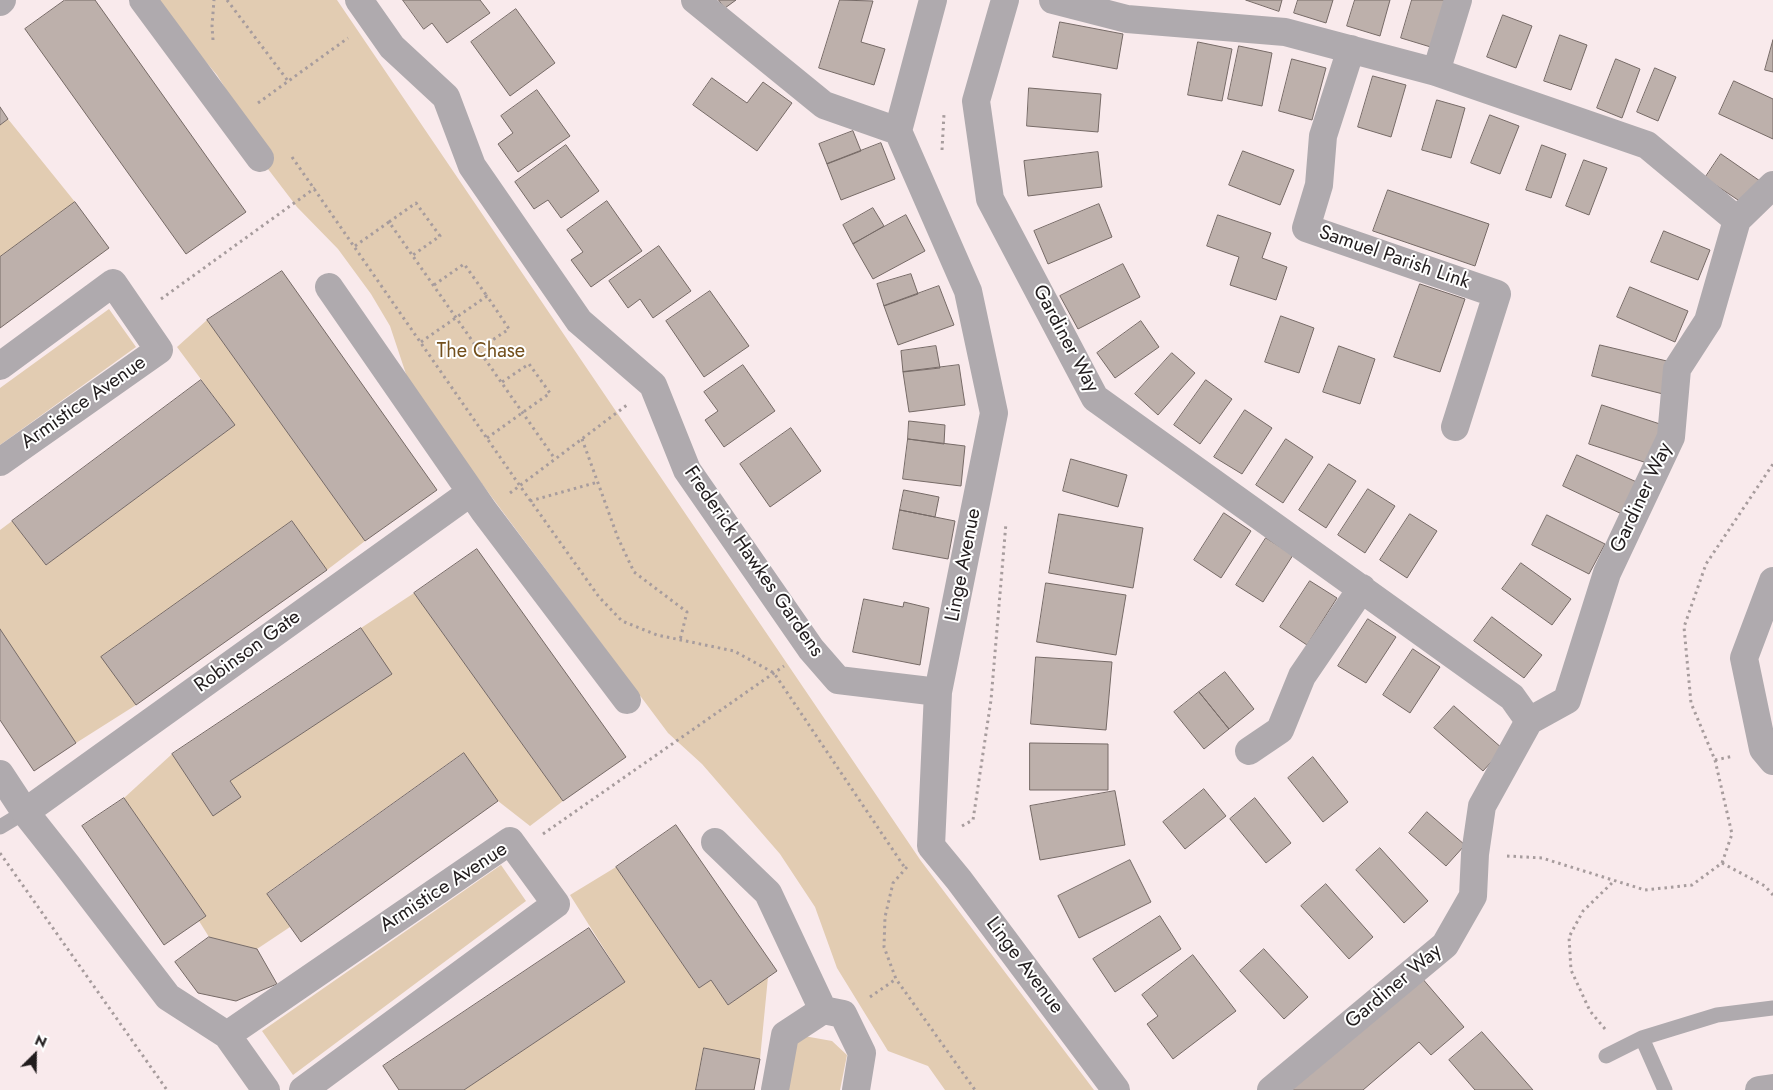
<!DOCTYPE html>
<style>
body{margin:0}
#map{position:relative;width:1773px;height:1090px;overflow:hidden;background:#f9eaec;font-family:Jost,sans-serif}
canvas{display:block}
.north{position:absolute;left:10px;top:1030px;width:50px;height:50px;-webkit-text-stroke:4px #fff;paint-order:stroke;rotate:23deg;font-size:14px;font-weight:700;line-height:20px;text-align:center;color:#211c1d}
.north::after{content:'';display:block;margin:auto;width:18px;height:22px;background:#211c1d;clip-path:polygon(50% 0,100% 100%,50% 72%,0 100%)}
</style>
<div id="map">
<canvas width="1773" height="1090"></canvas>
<div class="north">N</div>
</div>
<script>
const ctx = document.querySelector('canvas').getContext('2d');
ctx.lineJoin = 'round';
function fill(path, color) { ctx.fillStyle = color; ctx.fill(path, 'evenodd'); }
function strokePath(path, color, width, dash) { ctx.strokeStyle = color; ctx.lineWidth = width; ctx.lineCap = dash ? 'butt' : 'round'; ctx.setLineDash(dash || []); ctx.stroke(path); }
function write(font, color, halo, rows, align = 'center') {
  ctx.font = font + ' Jost,sans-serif'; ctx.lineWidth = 4; ctx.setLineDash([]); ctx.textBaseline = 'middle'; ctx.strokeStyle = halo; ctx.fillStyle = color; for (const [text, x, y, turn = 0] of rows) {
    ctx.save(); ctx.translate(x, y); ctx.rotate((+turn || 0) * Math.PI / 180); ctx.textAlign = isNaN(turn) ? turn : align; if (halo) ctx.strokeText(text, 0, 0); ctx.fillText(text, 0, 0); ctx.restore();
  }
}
const green = new Path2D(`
 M148,0H337L921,861L1094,1090H945L928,1066L888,1051L837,968L815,907L780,854L702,764L668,733L411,389L390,326L371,294L338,249L297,207L268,169L242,115L217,75L189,42Z
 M8,119L75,202L0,257V125Z
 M109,309L136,347L0,445V388Z
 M207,320L365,541L327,570L292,521L102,656L136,705L76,743L0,629V530L12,521L46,565L235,425L177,347Z
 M414,593L563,801L530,826L498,801L463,753L267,893L290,927L257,949L209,937L199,921L206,916L124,798L172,754L213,815L241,797L230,781L391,674L361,628Z
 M501,865L526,901L293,1075L262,1031Z
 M616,867L699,988L711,980L728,1005L768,977L760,1059L704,1048L696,1090H464L625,982L570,895Z
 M804,1036L832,1041L847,1055L840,1090H784L791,1047Z`);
const building = new Path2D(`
 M65,0H95L246,212L186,254L25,29Z
 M403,0H480L490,13L447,43L432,23L424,29Z
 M719,0H736L725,8Z
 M840,0L873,1L861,42L885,49L874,85L819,68Z
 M1246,0H1282L1279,11Z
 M1298,0H1333L1326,23L1294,13Z
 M1355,0H1390L1380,36L1347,26Z
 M1412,0H1448L1434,48L1401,38Z
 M516,9L555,63L510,96L471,42Z
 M1503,15L1532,26L1516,68L1487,57Z
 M1060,22L1123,34L1117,69L1053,57Z
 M1560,35L1587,45L1571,90L1544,81Z
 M1773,40V72L1765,70Z
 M1198,42L1232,49L1222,101L1188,95Z
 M1239,46L1272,53L1262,106L1228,99Z
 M1292,59L1326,68L1312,120L1279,111Z
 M1616,59L1640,69L1622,118L1597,108Z
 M1655,68L1676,77L1658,121L1637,112Z
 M1373,76L1406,85L1391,137L1358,127Z
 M712,78L747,103L763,82L792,103L757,151L693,105Z
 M1734,81L1773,99V139L1719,114Z
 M1029,88L1101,94L1098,132L1027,126Z
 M537,90L570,136L518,172L498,144L513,133L501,116Z
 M1437,100L1465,108L1451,158L1422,150Z
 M0,107L8,119L0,125Z
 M1490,115L1519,126L1500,174L1471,163Z
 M853,131L861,151L827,164L819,144Z
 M881,143L895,179L841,200L827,164Z
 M566,145L599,191L561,218L548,200L534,209L515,182Z
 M1542,145L1566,154L1551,198L1526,190Z
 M1243,151L1294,170L1280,205L1229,185Z
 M1098,152L1102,187L1028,196L1024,161Z
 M1721,154L1760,181L1744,204L1705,178Z
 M1584,160L1607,168L1589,215L1566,206Z
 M1388,190L1489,224L1475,266L1373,231Z
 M607,201L642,251L591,287L571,260L583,252L567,230Z
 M75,202L109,248L0,328V257Z
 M1099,204L1112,237L1048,264L1034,231Z
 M873,208L884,226L853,244L843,225Z
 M906,215L925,251L873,279L853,244Z
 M1218,215L1271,233L1262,258L1287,267L1276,300L1230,285L1239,257L1207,246Z
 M1664,231L1710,250L1698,280L1651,262Z
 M659,246L691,291L653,318L640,299L628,308L609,281Z
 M1123,264L1140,297L1078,329L1060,296Z
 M282,271L437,490L365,541L207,320Z
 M911,274L918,294L884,306L877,284Z
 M1420,284L1465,299L1440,372L1394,357Z
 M939,286L954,325L898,345L884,306Z
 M1630,287L1688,311L1675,342L1617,317Z
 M710,291L749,346L704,377L666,321Z
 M1281,316L1314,328L1299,373L1265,362Z
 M1141,321L1159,347L1115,378L1097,353Z
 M1600,345L1671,362L1663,394L1592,376Z
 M936,346L940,368L903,372L901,351Z
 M1339,346L1375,359L1360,404L1323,392Z
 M1172,353L1195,373L1158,415L1135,394Z
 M743,365L775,411L724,447L705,420L718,411L704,392Z
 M959,365L965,405L909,412L903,372Z
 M201,380L235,425L46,565L12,521Z
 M1206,380L1232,399L1200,444L1174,425Z
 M1602,405L1663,425L1650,464L1589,444Z
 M1245,410L1272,428L1242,474L1214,457Z
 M909,421L945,425L944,444L908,439Z
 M791,428L821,471L770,507L740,464Z
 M908,439L965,446L961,486L903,479Z
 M1286,439L1313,457L1283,503L1256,485Z
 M1577,455L1641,484L1626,516L1563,486Z
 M1071,459L1127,475L1118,507L1063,491Z
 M1329,464L1356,481L1326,528L1299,510Z
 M1368,489L1395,506L1365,553L1338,535Z
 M904,490L939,497L935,517L900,510Z
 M900,510L955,521L948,559L893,549Z
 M1224,513L1251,531L1221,578L1194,560Z
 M1059,514L1143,528L1133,588L1049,573Z
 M1410,514L1437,531L1407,578L1380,560Z
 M1547,515L1605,544L1589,574L1532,545Z
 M292,521L327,570L136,705L101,657Z
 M1266,538L1293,555L1263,602L1236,585Z
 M477,549L626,757L563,801L414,593Z
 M1521,563L1571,599L1552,625L1502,589Z
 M1310,581L1337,598L1307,645L1280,627Z
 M1046,583L1126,595L1116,655L1037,642Z
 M864,599L903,607L904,602L929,608L920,665L853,652Z
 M1492,617L1542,655L1524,678L1474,641Z
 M1368,619L1396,637L1366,683L1338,666Z
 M361,628L392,674L230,781L241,797L213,816L172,754Z
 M0,629L76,743L34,771L0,720Z
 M1413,649L1440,667L1410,713L1383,695Z
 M1036,657L1112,662L1106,730L1031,724Z
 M1225,672L1254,709L1229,729L1199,692Z
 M1199,692L1229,729L1204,749L1174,712Z
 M1454,706L1503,749L1483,771L1434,728Z
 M1030,743L1108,744V790H1030Z
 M464,753L498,801L301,942L267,894Z
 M1313,757L1348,802L1323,822L1288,778Z
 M1204,789L1226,816L1185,849L1163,822Z
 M1115,791L1125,845L1040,860L1030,806Z
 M124,798L206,916L164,945L82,826Z
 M1255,798L1291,843L1266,863L1230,819Z
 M1427,812L1465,845L1446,866L1409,833Z
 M676,825L777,971L728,1005L711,980L699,988L616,867Z
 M1380,848L1428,901L1404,923L1356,870Z
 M1130,860L1151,902L1079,938L1058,896Z
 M1326,884L1373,937L1349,959L1301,906Z
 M1160,916L1181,949L1115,992L1093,959Z
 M589,928L625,982L464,1090H399L383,1066Z
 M209,937L257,949L277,984L236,1001L198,993L175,962Z
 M1264,949L1308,997L1284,1019L1240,971Z
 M1193,955L1236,1011L1173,1059L1147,1024L1158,1016L1142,995Z
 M1421,977L1464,1027L1431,1055L1419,1042L1363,1090H1291Z
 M1482,1032L1533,1090H1475L1449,1060Z
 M704,1048L760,1059L754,1090H696Z`);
const path = new Path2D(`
 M227,0L288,81
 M213,40L212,26L214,0
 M258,103L348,38
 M942,150L944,114
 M292,157L520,486L599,597L622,621L657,635L734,651L774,673L905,868
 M389,222L416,203L440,236L413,255
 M355,246L389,222L555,459
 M434,285L464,264L487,296
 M161,299L315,188
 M421,342L487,296L509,329L479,349
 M487,438L550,393L529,364L502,382
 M582,439L618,538L634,572L687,612L680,640
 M510,493L627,405
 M530,501L598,482
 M1715,760L1734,756
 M962,826L973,820L991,700L1006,523
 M543,834L784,666
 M0,853L167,1090
 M1507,856L1542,858L1645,890L1692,885L1722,863L1732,834L1715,760L1691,703L1684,627L1706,564L1773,464
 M1722,863L1765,886L1773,895
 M907,867L893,883L885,917L884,947L896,979L975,1090
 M870,997L896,979
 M1605,1029L1590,1011L1571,970L1569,937L1583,911L1614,881`);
const lane = new Path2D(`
 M0,827L25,812
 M1642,1038L1665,1090
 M1606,1056L1642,1038L1717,1015L1773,1008`);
const street = new Path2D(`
 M143,0L260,158
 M359,0L392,47L446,97L472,166L579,321L653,385L687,470L811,649L838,680L938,692
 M695,0L824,105L898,131
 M933,0L898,131L968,291L994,413L938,692L931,846L959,880L1116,1090
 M1005,0L976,101L990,199L1095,398L1512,697L1529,721
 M1053,0L1127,19L1285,32L1436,72L1647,145L1737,220
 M0,2L2,0
 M1351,49L1323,136L1319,185L1306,228L1497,294L1455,427
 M1436,72L1458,0
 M329,287L484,511L627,700
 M0,366L113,283L159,350L0,462
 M1773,581L1744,658L1763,749L1773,761
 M1249,751L1280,730L1302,676L1362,588
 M0,774L25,812L67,865L168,997L227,1035L266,1090
 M25,812L471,492
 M715,842L768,893L823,1010
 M227,1035L510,841L556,904L303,1090
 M775,1090L785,1035L823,1010L843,1014L862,1053L856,1090
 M1271,1090L1445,945L1473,896L1475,854L1482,806L1529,721L1567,700L1607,573L1671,437L1677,369L1708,321L1737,220L1773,185
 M1759,1090L1773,1088`);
const streetNames = [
 ["Samuel Parish Link",1394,258,19],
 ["Gardiner Way",1065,339,62],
 ["Armistice Avenue",84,403,-35],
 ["Gardiner Way",1642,498,-65],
 ["Frederick Hawkes Gardens",753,562,55],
 ["Linge Avenue",964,565,-79],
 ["Robinson Gate",248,652,-36],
 ["Armistice Avenue",444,888,-33],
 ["Linge Avenue",1024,966,53],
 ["Gardiner Way",1394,987,-40]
];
const parkNames = [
 ["The Chase",481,352]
];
fill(green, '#e2ccb2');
fill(building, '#bdb0ab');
strokePath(building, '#766a66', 1);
strokePath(path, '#a79c9d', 3, [2.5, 4]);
strokePath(lane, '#afaaae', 15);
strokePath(street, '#afaaae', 28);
write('20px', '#211c1d', '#fff', streetNames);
write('20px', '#724f1c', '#fff', parkNames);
</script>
